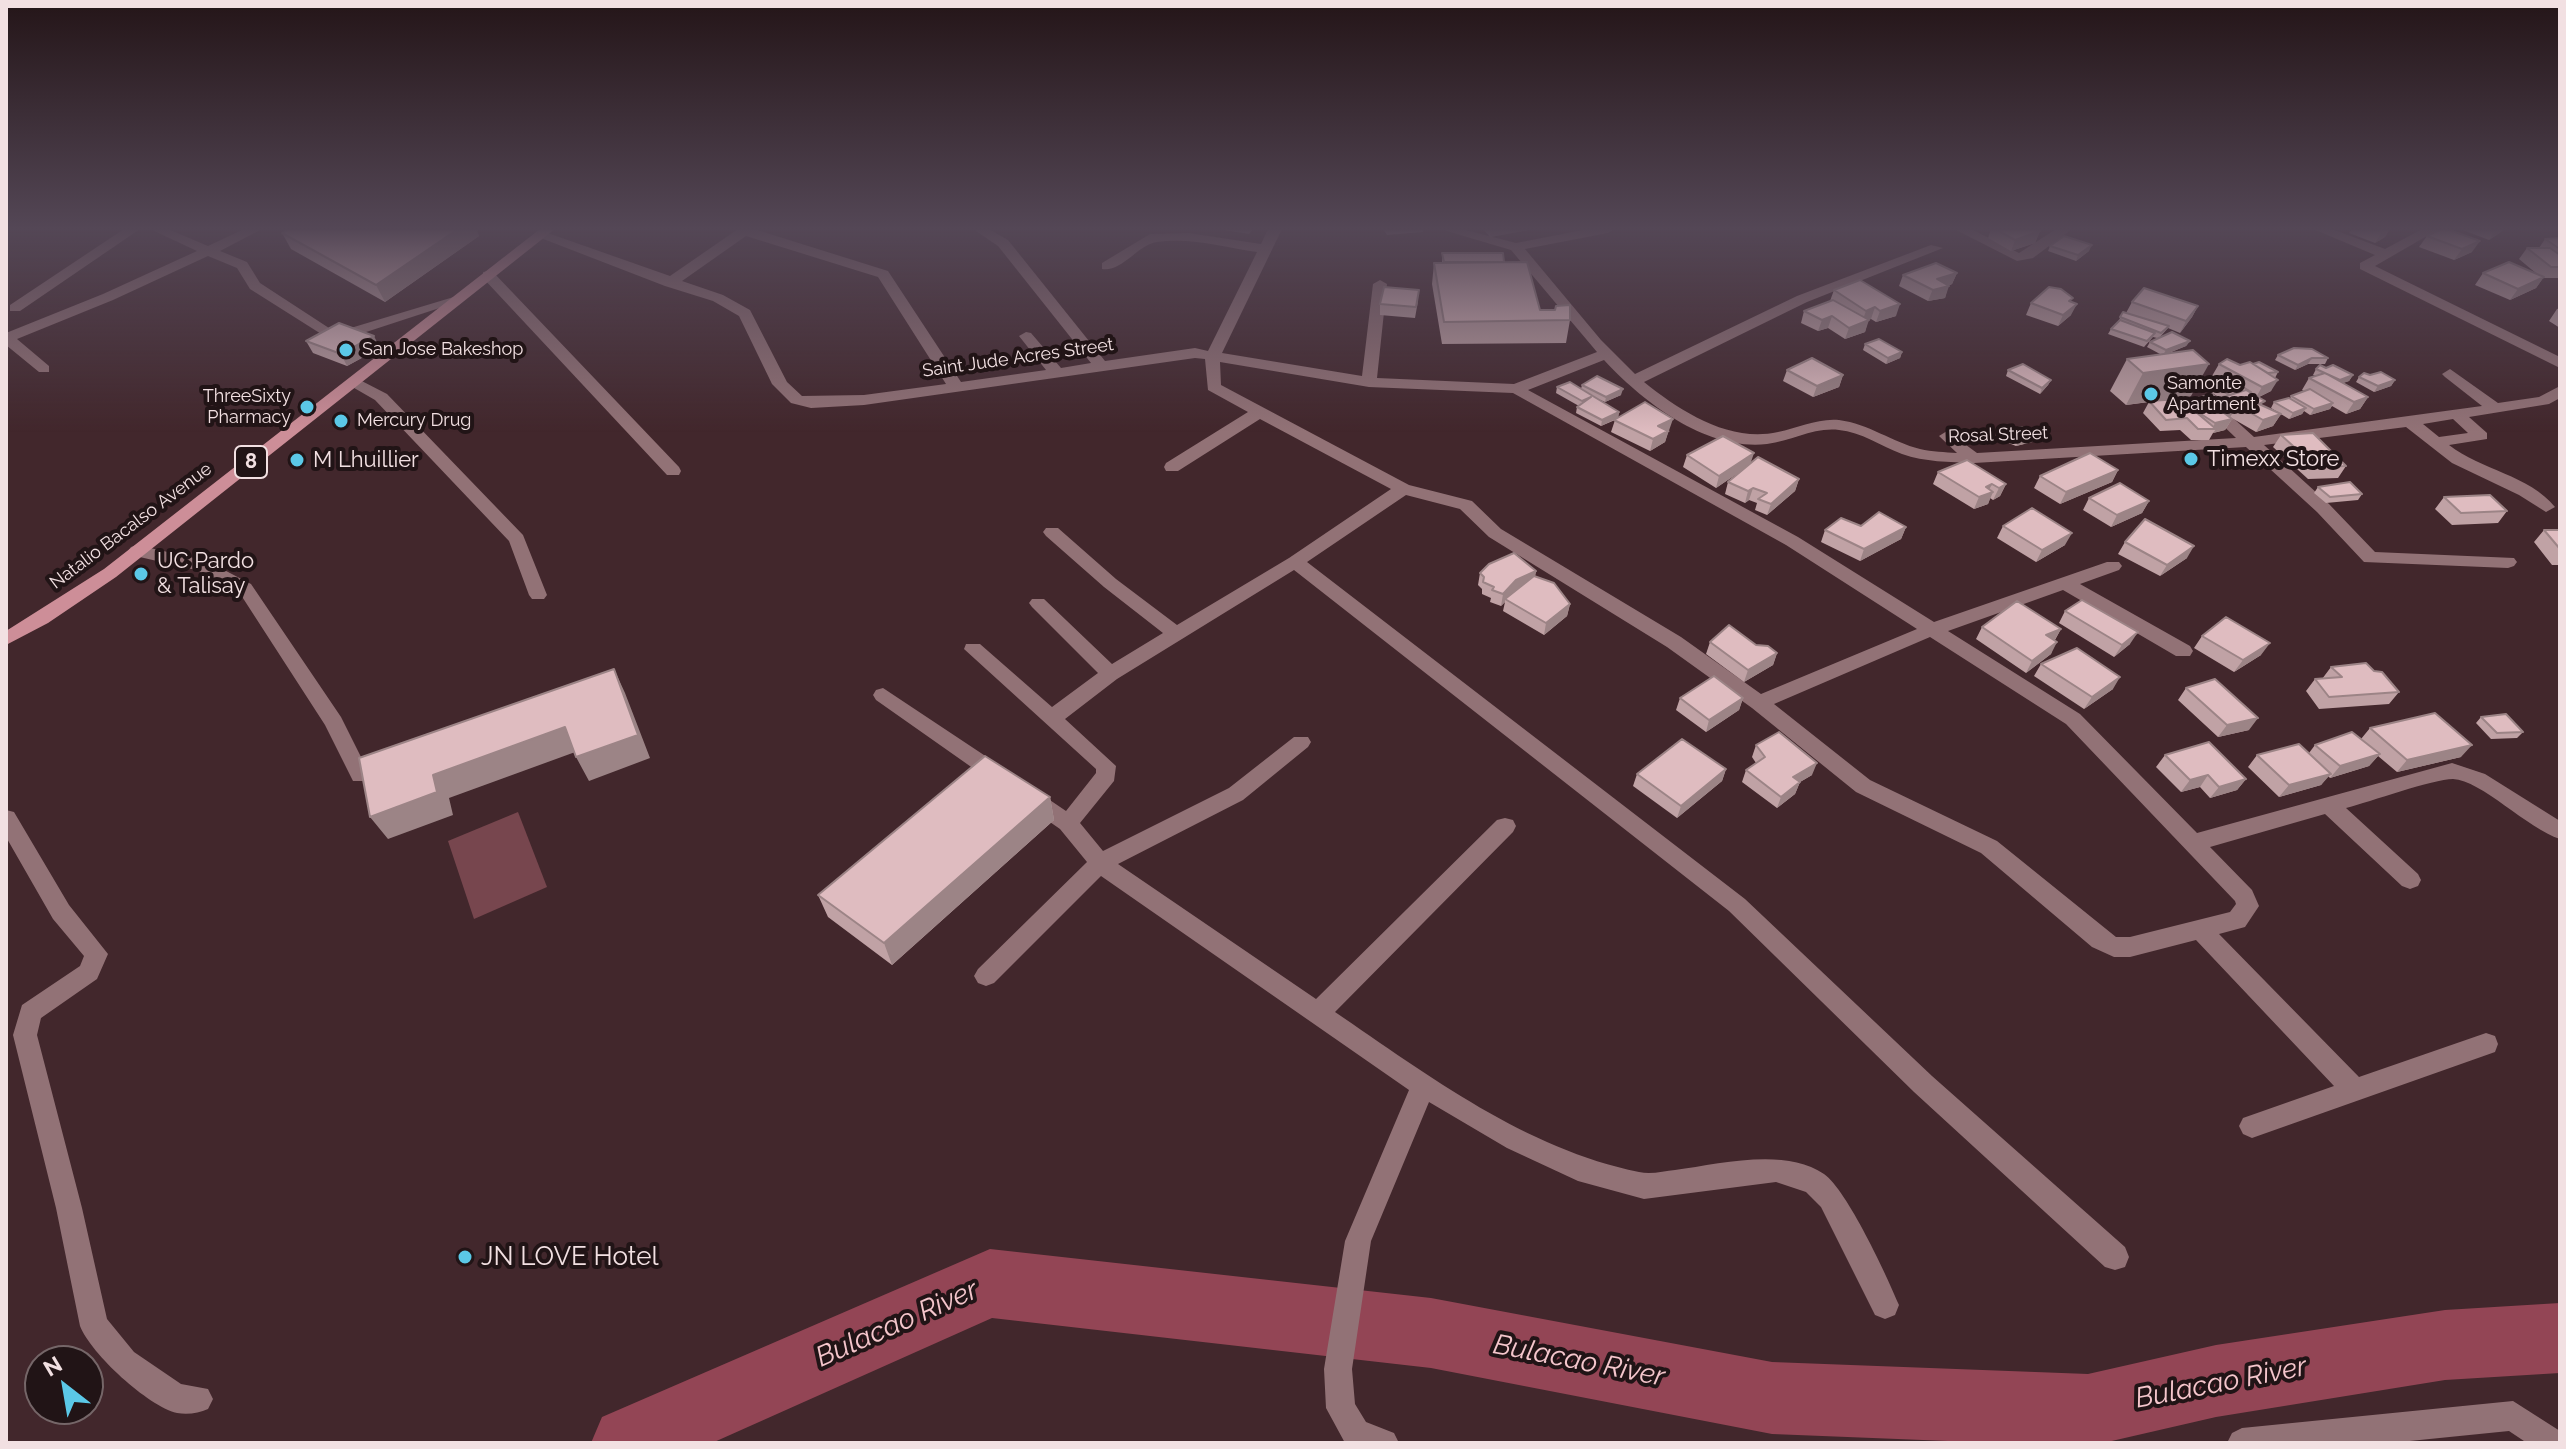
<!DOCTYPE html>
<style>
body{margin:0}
#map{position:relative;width:2566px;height:1449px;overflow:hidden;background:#42272c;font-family:Raleway,sans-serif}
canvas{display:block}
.frame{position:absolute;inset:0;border:8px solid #f2e0e2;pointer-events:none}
.north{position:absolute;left:24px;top:1345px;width:80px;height:80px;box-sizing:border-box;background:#211416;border:2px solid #756668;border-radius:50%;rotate:329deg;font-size:22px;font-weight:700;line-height:32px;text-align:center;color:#f2e0e2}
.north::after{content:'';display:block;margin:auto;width:28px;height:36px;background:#5bc8e7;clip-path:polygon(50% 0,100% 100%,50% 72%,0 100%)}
</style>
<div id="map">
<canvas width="2566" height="1449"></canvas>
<div class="frame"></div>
<div class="north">N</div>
</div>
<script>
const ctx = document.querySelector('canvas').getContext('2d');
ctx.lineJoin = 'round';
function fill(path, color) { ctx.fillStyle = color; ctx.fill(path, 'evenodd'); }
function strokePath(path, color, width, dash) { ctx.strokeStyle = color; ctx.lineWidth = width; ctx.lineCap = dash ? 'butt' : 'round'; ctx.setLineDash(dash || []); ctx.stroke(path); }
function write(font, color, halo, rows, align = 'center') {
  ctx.font = font + ' Raleway,sans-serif'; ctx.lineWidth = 8; ctx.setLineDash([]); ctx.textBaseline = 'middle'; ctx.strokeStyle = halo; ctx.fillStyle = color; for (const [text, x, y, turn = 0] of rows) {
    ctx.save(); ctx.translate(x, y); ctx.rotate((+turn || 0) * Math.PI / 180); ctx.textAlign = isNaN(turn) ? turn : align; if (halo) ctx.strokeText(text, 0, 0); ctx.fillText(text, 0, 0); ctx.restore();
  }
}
const green = new Path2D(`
 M518,812L547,887L474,919L448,841Z`);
const river = new Path2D(`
 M990,1249L1431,1298L1772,1362L2088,1374L2216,1345L2445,1310L2560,1303V1373L2445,1380L2216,1417L2103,1443H1998L1772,1434L1431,1368L992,1318L712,1443H591L602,1417Z`);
const minor = new Path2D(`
 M124,229H140L20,311H10V305Z
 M150,229H168L208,246L244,229H262L220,251L247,262L260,283L329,328L354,327L457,296L464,300L360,334L326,337L250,289L237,268L208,256L113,300L17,339L49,366V372H39L6,345V333L103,294L197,251Z
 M738,229H754L888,271L961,382L1046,370L1019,336L1026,332L1031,333L1061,368L1091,363L998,246L973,229H989L1008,240L1105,361L1195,348L1208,351L1257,252C1224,247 1190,237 1157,242C1137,245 1123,272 1102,269V263L1150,234L1189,233L1261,244L1268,229H1282L1222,353L1362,376L1373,284L1380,280L1387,284L1377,378L1514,384L1597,352L1511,250L1440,229H1462L1516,243L1588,229H1615L1608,233L1525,249L1601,340L1635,374L1797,296L1931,245L1943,248L1807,302L1644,382C1680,411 1729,443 1778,432C1798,428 1818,418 1839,420C1869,424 1892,442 1920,449C1932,452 1945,452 1957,453L1939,436L1947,431L1977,453L2236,438L2209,412L2217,407L2223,409L2254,437L2482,406L2445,377L2442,374L2450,369L2498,403L2539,397L2560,386V398L2549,404L2469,417L2487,433V439L2449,445C2481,470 2529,475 2555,507L2546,512L2519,495L2452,463L2406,427L2264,445L2329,504L2375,552L2514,558L2517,562L2514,566L2508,568L2364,562L2317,512L2246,447L1974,463C1949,462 1925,462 1902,454C1881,446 1861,432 1839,430C1814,427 1792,441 1767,444C1706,451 1643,402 1604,360L1528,390L1798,537L1934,622L2107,562H2119L2122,566L2119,570L2080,584L2190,646L2193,651L2190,656H2176L2063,590L1948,631L2080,714L2197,833L2452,763L2485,774L2560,821V839C2528,829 2481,780 2453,779C2433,779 2370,802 2346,808L2418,874L2421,880L2418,886L2410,889L2402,886L2325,814L2210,847L2252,890L2259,906L2245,927L2219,934L2359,1077L2486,1033L2495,1036L2498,1044L2495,1052L2252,1138L2243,1134L2239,1126L2243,1118L2334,1086L2196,940L2130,957H2114L2092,947L1981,853L1856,792L1752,708L1667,647L1489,537L1460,509L1406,495L1307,562L1745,899L1932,1076L2125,1247L2129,1257L2125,1267L2115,1270L2105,1267L1914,1092L1729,911L1294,570L1117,679L1065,719L1116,766L1114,781L1080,823L1103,851L1229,788L1294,737H1308L1311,742L1308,747L1243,800L1118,864L1316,999L1497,820L1505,818L1513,820L1516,826L1513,832L1335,1012C1429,1076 1526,1149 1639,1172C1651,1175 1664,1171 1675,1170C1719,1164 1785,1147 1824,1174C1847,1190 1887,1276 1899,1305L1895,1315L1885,1319L1875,1315L1821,1207L1806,1192L1776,1182L1644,1199L1578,1181L1507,1148L1429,1102L1371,1241L1352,1369L1355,1404L1366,1422L1394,1433L1399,1443H1345L1326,1408L1324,1369L1345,1241L1409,1090L1101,876L994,983L986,986L978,983L974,976L978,969L1087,862L1060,829L1024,804L1021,798L1024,792H1038L1066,811L1096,773V769L964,649L966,644H980L1052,707L1098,673L1032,607L1029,603L1032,599H1044L1112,664L1163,633L1104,587L1046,536L1043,532L1046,528H1058L1116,579L1177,625L1289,558L1391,489L1260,419L1178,471H1166L1164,467L1166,463L1248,412L1208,390L1205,359L1195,358L864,405L811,408L791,403L772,384L739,316L713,301L665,286L533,235L545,232L670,276ZM746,236L878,277L946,384L864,395L802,396L787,382L750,310L723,295L682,281ZM1220,362L1369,387L1513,393L1786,545L1917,629L1761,694L1681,637L1501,529L1472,501L1409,485L1221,385ZM2453,419L2468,433L2439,437L2423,424ZM1930,637L2066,724L2235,901L2236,904L2230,912L2130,937H2116L1997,841L1870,780L1774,704Z
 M1954,229H1971L2019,253L2056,229H2072L2033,258L2017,261Z
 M2313,229H2332L2385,249L2422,229H2439L2375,266L2560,357V368L2360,269V263L2375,255Z
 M488,271L493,272L679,467L681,471L679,475H667L483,278V272Z
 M354,377L387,394L523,535L547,595L544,599H532L529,595L509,541L375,400L349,385L346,382Z
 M137,545L207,561L251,584L341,717L370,775L367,781H353L325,725L239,592L196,570L131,555L128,551L131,547Z
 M883,688L1008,771L1011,777L1008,783H994L876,700L873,695L876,690Z
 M6,810L14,812L69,905L108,954L97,979L41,1018L37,1035L82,1208L107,1319L134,1352L181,1384L208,1389L213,1399L208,1409C199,1413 188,1415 177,1413C148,1406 91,1354 80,1326L56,1208L13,1035L22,1005L80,966L84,956L53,919L6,837Z
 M2513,1401L2560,1431V1443H2527L2509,1431L2390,1443H2227L2232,1433L2242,1428Z`);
const major = new Path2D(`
 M540,229H555L116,577L48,623L6,645V631L104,569Z`);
const wall = new Path2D(`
 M1224,229H1253L1249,234L1224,230Z
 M1383,229H1423V232L1387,235Z
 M1483,229H1534L1490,237Z
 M1991,229H2042L2037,230L2040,231L2035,243L2011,251L1988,238Z
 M2352,229H2390L2385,237L2375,243L2349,233Z
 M2460,229H2505L2489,240Z
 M477,231L479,236L385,302L291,249L282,233Z
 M2427,236L2472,252L2454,260L2419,247Z
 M2560,238V278H2543L2536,288L2510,300L2475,285L2483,273L2537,274L2519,259L2527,248H2539L2545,239Z
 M2050,246L2089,251L2076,261L2048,251Z
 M1442,253L1504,262L1540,310L1570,320L1566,343L1442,344L1432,284L1434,263L1442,262Z
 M1957,273L1952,284L1948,286L1945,298L1928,301L1899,286L1903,275Z
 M1834,290L1896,316L1876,322L1871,319L1868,320L1865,332L1845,339L1828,328L1818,331L1801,323L1804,311L1830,301Z
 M1418,301L1415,318L1380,315V304Z
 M2071,302V315L2058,326L2026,315L2031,303Z
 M2132,302L2198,306L2192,317L2180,333L2168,328L2160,337L2190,341L2186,346L2169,353L2191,396L2168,400L2184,402L2221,401L2222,399L2212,393L2215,387L2228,384L2212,376L2219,364L2240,365L2253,364L2278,372L2275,378L2271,391L2259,397L2262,405L2281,414L2273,426L2256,432L2230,417L2232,419L2225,430L2213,433L2209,440H2191L2180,430L2160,431L2143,413L2149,402L2126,405L2110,391L2127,359L2160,354L2147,347L2150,342L2157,338L2153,337L2144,347L2108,334L2111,329L2118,322L2123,312L2126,313Z
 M2560,308V328L2549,321L2557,309Z
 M306,341L380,348L347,366L313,353Z
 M1865,344L1902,352L1900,358L1886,364L1863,350Z
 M2278,355L2328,358L2325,364H2308L2295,370L2275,360Z
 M2326,368L2353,375L2349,381L2343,383L2368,397L2360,409L2346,414L2332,406L2330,409L2310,415L2304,411L2302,414L2289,419L2271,408L2274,402L2290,399L2291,396L2304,391L2302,390L2309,378L2316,376L2313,375L2316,369Z
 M1787,370L1843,375L1839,387L1813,397L1783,381Z
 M2008,370L2051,380L2048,385L2040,394L2006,376Z
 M2370,375L2395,380L2391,386L2374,392L2356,382L2359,377Z
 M1582,385L1621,395L1605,402L1596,398L1619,412L1618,418L1670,431L1668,432L1665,442L1650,451L1611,432L1615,420L1601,426L1576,413L1577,407L1579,406L1556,393L1557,387L1581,389Z
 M2004,434L2039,435L2036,441L2016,446L2001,440Z
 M2281,435L2346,466L2338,478L2308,479L2273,447Z
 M1687,455L1751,463L1799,479L1795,491L1767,515L1755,510L1757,503L1749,500L1745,503L1725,494L1728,482L1741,471L1716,488L1683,467Z
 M2118,470L2112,482L2060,504L2034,488L2040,476Z
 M1938,472L2006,484L2000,496L1993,500L1990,498L1988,504L1974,509L1933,484Z
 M2318,487L2362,494L2358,500L2326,503L2314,493Z
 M2444,497L2507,511L2498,523L2452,525L2435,509Z
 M2089,498L2149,501L2142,513L2111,527L2083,510Z
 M1861,526L1906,527L1901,539L1860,561L1821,542L1825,530Z
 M2003,526L2065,545L2036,562L1997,538Z
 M2544,530H2560V565H2552L2534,542Z
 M2125,542L2187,558L2160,576L2118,554Z
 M1536,571L1535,577L1570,604L1567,616L1544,635L1503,611L1505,602L1501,606L1490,602L1491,598L1482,594V589L1478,585L1480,573Z
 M2065,611L2130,644L2114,657L2059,623Z
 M1982,627L2061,629L2055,640L2051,654L2026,673L1976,639Z
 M2202,636L2261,655L2234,672L2194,648Z
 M1710,642L1756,645L1777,653L1773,665L1744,682L1706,654Z
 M2041,664L2113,689L2084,709L2034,676Z
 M2331,667L2374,671L2399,692L2389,704L2319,709L2306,691L2315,679H2322Z
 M2186,688L2249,730L2218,737L2178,700Z
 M1680,698H1743L1739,710L1706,732L1676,710Z
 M2481,717L2523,732L2517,738L2491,739L2476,723Z
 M2370,728L2461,757L2397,772L2378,756L2369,766L2330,778L2328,776L2321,785L2279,797L2248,767L2257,755L2309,753L2315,745L2361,739Z
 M1756,745L1812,775L1800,782L1795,794L1777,808L1742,782L1746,770L1756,763L1752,757Z
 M2165,755L2246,779L2237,790L2210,798L2200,787L2181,792L2156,767Z
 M1726,769L1722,781L1677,818L1633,786L1637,774Z
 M1050,797L1054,820L892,965L828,917L818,895Z`);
const shadedWall = new Path2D(`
 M458,229H480L477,231L479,236L385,302L376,285Z
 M1491,229H1534L1490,237Z
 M2388,229H2390L2385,237L2375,243L2382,232Z
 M2496,229H2502L2500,233L2489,240Z
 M2040,231L2035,243L2011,251L2015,240Z
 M2480,241L2472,252L2454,260L2462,249Z
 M2092,245L2089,251L2076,261L2078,255Z
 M1957,273L1952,284L1942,288L1949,286L1945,298L1928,301L1937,279Z
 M2544,277L2536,288L2510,300L2518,289Z
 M1900,304L1896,316L1876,322L1880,311Z
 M2077,304L2071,315L2058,326L2063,315Z
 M2198,306L2192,317L2180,333L2186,321Z
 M1875,307L1871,319L1862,322L1866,311Z
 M1832,316L1828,328L1818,331L1822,320Z
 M1869,320L1865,332L1845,339L1849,328Z
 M374,336L380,348L347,366L341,354Z
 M2190,341L2186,346L2163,355L2166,350Z
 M1902,352L1900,358L1886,364L1888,358Z
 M2312,358L2308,364L2295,370L2298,365Z
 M2209,364L2191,396L2126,405L2143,373Z
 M1843,375L1839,387L1813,397L1817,386Z
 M2353,375L2349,381L2337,385L2340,380Z
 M2051,380L2048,385L2040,394L2042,388Z
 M2278,380L2271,391L2255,399L2262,387Z
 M2395,380L2391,386L2374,392L2378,386Z
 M1623,389L1621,395L1605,402L1606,397Z
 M2368,397L2360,409L2346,414L2354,402Z
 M2333,403L2330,409L2310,415L2314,409Z
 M2306,408L2302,414L2289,419L2293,413Z
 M2234,411L2229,419H2232L2225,430L2213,433L2216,429H2212L2215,423L2224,413Z
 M1619,412L1618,418L1601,426L1602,420Z
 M2281,414L2273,426L2256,432L2263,420Z
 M1673,419L1665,442L1650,451L1653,439L1658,426Z
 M2039,435L2036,441L2016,446L2019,440Z
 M1754,453L1750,465L1716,488L1719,476Z
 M2118,470L2112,482L2060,504L2066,492Z
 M1799,479L1795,491L1767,515L1771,504Z
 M1992,484L1987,494L1993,492L1988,504L1974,509L1979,497L1986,487Z
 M2006,484L2000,496L1993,500L1999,488Z
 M1753,488L1749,500L1745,503L1748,491Z
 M2149,501L2142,513L2111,527L2117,515Z
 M1906,527L1901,539L1860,561L1864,549Z
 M2072,533L2065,545L2036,562L2042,550Z
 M2194,546L2187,558L2160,576L2167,565Z
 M1536,571L1533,583L1505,599V602L1501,606L1503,594L1516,580Z
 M1570,604L1567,616L1544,635L1546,623Z
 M2061,629L2054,641L2046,635Z
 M2138,632L2130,644L2114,657L2122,645Z
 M2057,642L2051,654L2026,673L2032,661Z
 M2270,643L2261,655L2234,672L2243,660Z
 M1777,653L1773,665L1744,682L1748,670Z
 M614,669L625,693L650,758L589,781L576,757Z
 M2120,677L2113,689L2084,709L2092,697Z
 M1743,698L1739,710L1706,732L1709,720Z
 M2258,718L2249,730L2218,737L2227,725Z
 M565,727L578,751L449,798L453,815L388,839L370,817L433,775Z
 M2472,745L2461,757L2397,772L2407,760Z
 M2380,754L2369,766L2330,778L2340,766Z
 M1817,763L1812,775L1788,789L1793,777Z
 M1726,769L1722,781L1677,818L1681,806Z
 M2331,774L2321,785L2279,797L2289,785Z
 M2208,775L2200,787L2181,792L2190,780Z
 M2246,779L2237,790L2210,798L2219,787Z
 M1800,782L1795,794L1777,808L1781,797Z
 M1050,797L1054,820L892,965L884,943Z`);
const building = new Path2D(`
 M289,229H458L376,285L282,233Z
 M1995,229H2036L2040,231L2015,240Z
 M2373,229H2388L2382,232Z
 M2441,229H2447L2480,241L2462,249L2427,236Z
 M2064,236L2092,245L2078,255L2050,246Z
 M2560,238V249L2545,239Z
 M2527,248H2550L2560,255V267H2551Z
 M1442,253H1503L1504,262H1444Z
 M1527,262L1540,310H1555L1556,306L1570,305V320L1444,322L1434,263Z
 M2509,262L2544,277L2518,289L2483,273Z
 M1936,263L1957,273L1937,279L1949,286L1933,290L1903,275Z
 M1860,280L1900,304L1880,311L1875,307L1866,311L1834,290Z
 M1384,287L1419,290L1416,307L1380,304Z
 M2049,287L2061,289L2073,298L2069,301L2077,304L2063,315L2031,303Z
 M2144,288L2198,306L2186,321L2132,302Z
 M1833,300L1869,320L1849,328L1832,316L1822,320L1804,311Z
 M2123,312L2169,326L2161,333L2120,317Z
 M2120,320L2155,333L2147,341L2111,329Z
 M339,323L374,336L341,354L306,341Z
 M2172,332L2190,341L2166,350L2150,342Z
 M1879,339L1902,352L1888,358L1865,344Z
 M2294,348L2312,349L2328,358H2312L2298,365L2278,355Z
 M2193,350L2209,364L2143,373L2127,359Z
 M1812,358L1843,375L1817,386L1787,370Z
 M2227,359L2240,365L2250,362L2278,380L2262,387L2219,364Z
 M2259,362L2278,372L2268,373L2253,364Z
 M2023,364L2051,380L2042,388L2008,370Z
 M2320,365L2326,368L2333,365L2353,375L2340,380L2316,369Z
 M2381,372L2395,380L2378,386L2359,377L2364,373L2370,375Z
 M2325,373L2368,397L2354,402L2309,378Z
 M1597,376L1623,389L1606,397L1582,385Z
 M1570,382L1619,412L1602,420L1577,407L1591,397L1582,401L1557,387Z
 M2235,382L2251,392L2246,390L2230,395L2215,387Z
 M2310,389L2333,403L2314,409L2291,396Z
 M2246,390L2265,401L2259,404L2281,414L2263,420L2223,397Z
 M2212,394L2234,411L2224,413L2232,419L2215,423L2190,407L2216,429H2198L2187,418L2166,420L2149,401L2180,399L2184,402Z
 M2289,398L2306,408L2293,413L2274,402Z
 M1645,402L1673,419L1658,426L1668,431L1653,439L1614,420Z
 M2021,427L2039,435L2019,440L2004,434Z
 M2313,433L2346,466L2316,467L2281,435Z
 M1723,436L1754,453L1719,476L1687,455Z
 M2090,453L2118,470L2066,492L2040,476Z
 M1758,457L1799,479L1771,504L1758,499L1767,493L1753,488L1748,491L1728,482Z
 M1967,460L2006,484L1999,488L1992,484L1986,487L1993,492L1979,497L1938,472Z
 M2350,482L2362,494L2330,497L2318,487Z
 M2120,483L2149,501L2117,515L2089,498Z
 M2490,495L2507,511L2461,513L2444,497Z
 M2032,508L2072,533L2042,550L2003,526Z
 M1879,512L1906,527L1864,549L1825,530L1841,518L1861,526Z
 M2145,519L2194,546L2167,565L2125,542Z
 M2544,530H2560V549Z
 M1514,553L1536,571L1516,580L1503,594L1492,590L1494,587L1483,582L1484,577L1480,573L1489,564Z
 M1534,576L1554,583L1570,604L1546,623L1505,599Z
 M2082,600L2138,632L2122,645L2065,611Z
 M2017,601L2061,629L2046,635L2057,642L2032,661L1982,627Z
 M2226,617L2270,643L2243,660L2202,636Z
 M1729,625L1756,645L1768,646L1777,653L1748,670L1710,642Z
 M2077,648L2120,677L2092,697L2041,664Z
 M2366,663L2374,671L2382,672L2399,692L2329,697L2315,679L2342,677L2331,667Z
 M614,669L638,735L576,757L565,727L433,775L437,792L370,817L359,758Z
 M1714,676L1743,698L1709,720L1680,698Z
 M2215,679L2258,718L2227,725L2186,688Z
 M2435,713L2472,745L2407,760L2370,728Z
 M2506,714L2523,732L2497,733L2481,717Z
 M1779,732L1817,763L1793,777L1800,782L1781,797L1746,770L1765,757L1756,745Z
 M2352,732L2380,754L2340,766L2315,745Z
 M1682,739L1726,769L1681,806L1637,774Z
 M2209,742L2246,779L2219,787L2208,775L2190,780L2165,755Z
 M2299,744L2331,774L2289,785L2257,755Z
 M985,756L1050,797L884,943L818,895Z`);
const markers = [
 [346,350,8,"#5bc8e7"],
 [2151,394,8,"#5bc8e7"],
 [307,407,8,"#5bc8e7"],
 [341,421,8,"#5bc8e7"],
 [2191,459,8,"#5bc8e7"],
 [297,460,8,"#5bc8e7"],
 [141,574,8,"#5bc8e7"],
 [465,1257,8,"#5bc8e7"]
];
const farPoinames = [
 ["San Jose Bakeshop",362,350],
 ["Samonte",2167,384],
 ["Apartment",2167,405],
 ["ThreeSixty",291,397,"right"],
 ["Pharmacy",291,418,"right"],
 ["Mercury Drug",357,421]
];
const farStreetnames = [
 ["Saint Jude Acres Street",1018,358,-8],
 ["Rosal Street",1998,435,-2],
 ["Natalio Bacalso Avenue",131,526,-37]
];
const shields = [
 [251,462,32]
];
const shieldNames = [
 ["8",251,462]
];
const poiNames = [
 ["Timexx Store",2207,459],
 ["M Lhuillier",313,460],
 ["UC Pardo",157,561],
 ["& Talisay",157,586]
];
const nearPoinames = [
 ["JN LOVE Hotel",481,1257]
];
const nearWaternames = [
 ["Bulacao River",897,1324,-24],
 ["Bulacao River",1579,1361,11],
 ["Bulacao River",2221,1383,-11]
];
fill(green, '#77464e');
fill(river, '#934555');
fill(minor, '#927276');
fill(major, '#cd8e98');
fill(wall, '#c0a2a5');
fill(shadedWall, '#9c8486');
fill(building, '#dfbcc0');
strokePath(building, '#9c8486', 2);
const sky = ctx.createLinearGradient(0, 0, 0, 432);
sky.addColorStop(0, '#241518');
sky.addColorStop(0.53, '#544756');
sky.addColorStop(1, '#54475600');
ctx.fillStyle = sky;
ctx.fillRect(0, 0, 2566, 432);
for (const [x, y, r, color] of markers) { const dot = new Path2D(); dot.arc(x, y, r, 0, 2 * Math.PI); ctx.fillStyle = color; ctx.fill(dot); strokePath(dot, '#211416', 3); }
write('18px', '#f2e0e2', '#211416', farPoinames, 'left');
write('18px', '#f2e0e2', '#211416', farStreetnames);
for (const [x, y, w] of shields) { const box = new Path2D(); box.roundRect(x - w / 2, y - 16, w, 32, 6); ctx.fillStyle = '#211416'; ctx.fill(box); strokePath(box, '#f2e0e2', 2); }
write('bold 20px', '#f2e0e2', null, shieldNames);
write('22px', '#f2e0e2', '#211416', poiNames, 'left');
write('26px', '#f2e0e2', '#211416', nearPoinames, 'left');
write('italic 28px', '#f5c6cc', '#211416', nearWaternames);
</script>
